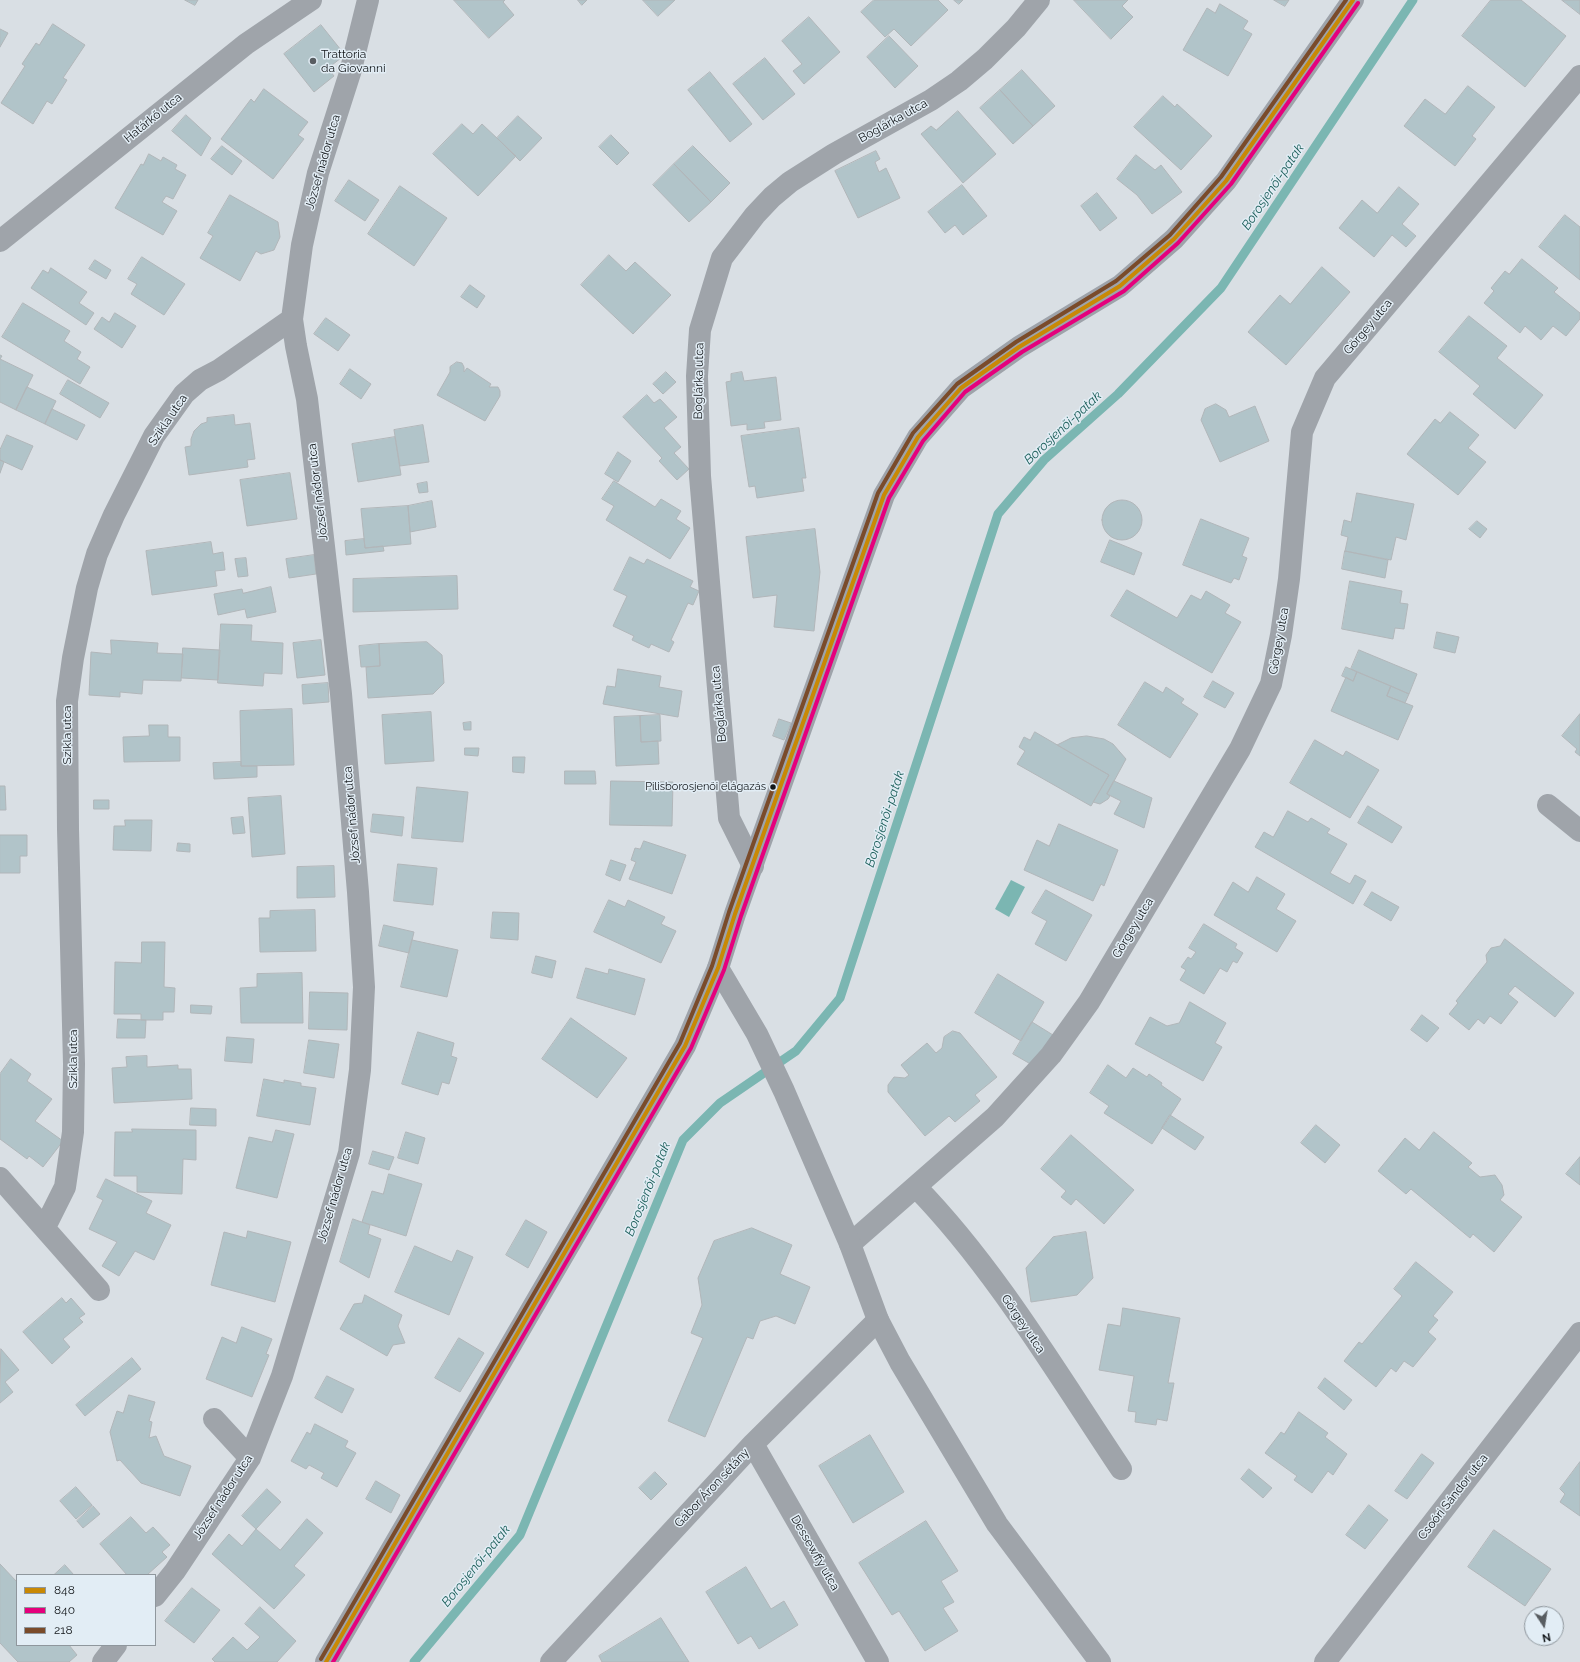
<!DOCTYPE html>
<meta charset="utf-8">
<style>
body{margin:0}
#map{position:relative;width:1580px;height:1662px;overflow:hidden;background:#d9dfe4;font-family:Raleway,sans-serif}
canvas{display:block}
.legend{position:absolute;left:16px;top:1574px;width:140px;height:72px;box-sizing:border-box;background:#e2edf5;border:1px solid #8f979d;margin:0;padding:5px 7px;list-style:none;font-size:12px;color:#13171a}
.legend li{display:flex;align-items:center;gap:8px;height:20px}
.legend b{width:20px;border:1px solid #8f979d}
.north{position:absolute;left:1524px;top:1606px;width:40px;height:40px;box-sizing:border-box;background:#e2edf5;border:1px solid #8f979d;border-radius:50%;rotate:168deg;font-size:11px;font-weight:700;line-height:16px;text-align:center;color:#13171a}
.north::after{content:'';display:block;margin:auto;width:14px;height:18px;background:#585d61;clip-path:polygon(50% 0,100% 100%,50% 72%,0 100%)}
</style>
<div id="map">
<canvas width="1580" height="1662"></canvas>
<ul class="legend">
<li><b style="height:5px;background:#c98905"></b>848</li>
<li><b style="height:5px;background:#e5007d"></b>840</li>
<li><b style="height:5px;background:#7a4b2a"></b>218</li>
</ul>
<div class="north">N</div>
</div>
<script>
const ctx = document.querySelector('canvas').getContext('2d');
ctx.lineJoin = 'round';
function fill(path, color) { ctx.fillStyle = color; ctx.fill(path, 'evenodd'); }
function strokePath(path, color, width, dash) { ctx.strokeStyle = color; ctx.lineWidth = width; ctx.lineCap = dash ? 'butt' : 'round'; ctx.setLineDash(dash || []); ctx.stroke(path); }
function write(font, color, halo, rows, align = 'center') {
  ctx.font = font + ' Raleway,sans-serif'; ctx.lineWidth = 3; ctx.setLineDash([]); ctx.textBaseline = 'middle'; ctx.strokeStyle = halo; ctx.fillStyle = color; for (const [text, x, y, turn = 0] of rows) {
    ctx.save(); ctx.translate(x, y); ctx.rotate((+turn || 0) * Math.PI / 180); ctx.textAlign = isNaN(turn) ? turn : align; if (halo) ctx.strokeText(text, 0, 0); ctx.fillText(text, 0, 0); ctx.restore();
  }
}
const water = new Path2D(`
 M1011,880L1025,887L1009,917L995,909Z`);
const stream = new Path2D(`
 M414,1662L520,1535L683,1140L720,1103L796,1051L840,998L998,514L1044,460L1118,394L1221,288L1413,0`);
const building = new Path2D(`
 M185,0H198L195,5Z
 M454,0H505L503,2L514,15L489,38Z
 M578,0H587L582,5Z
 M643,0H675L658,16Z
 M874,0H938L948,10L911,46L894,29L885,37L861,12Z
 M954,0H963L959,4Z
 M1074,0H1128L1122,6L1133,17L1111,39Z
 M1274,0H1289L1285,6Z
 M1491,0H1521L1566,36L1525,87L1462,36Z
 M1562,0H1580V14Z
 M1220,4L1248,21L1243,29L1252,34L1228,76L1183,50L1207,8L1215,13Z
 M809,17L840,52L804,84L793,71L802,64L782,41Z
 M53,24L85,45L63,78L67,80L52,104L47,101L33,124L1,103L25,66L22,64L36,43L39,45Z
 M321,25L345,55L328,68L334,76L314,92L284,54Z
 M0,29L8,33L0,47Z
 M889,36L918,66L895,88L867,57Z
 M765,58L795,94L763,120L733,84Z
 M1022,70L1055,106L1033,126L1000,90Z
 M710,72L752,124L730,142L688,90Z
 M1468,86L1495,107L1472,136L1476,139L1455,166L1404,126L1425,99L1445,114Z
 M264,89L308,122L298,135L304,139L273,179L221,139L251,99L254,102Z
 M1000,90L1033,126L1013,144L980,108Z
 M1163,96L1175,107L1177,104L1212,136L1181,170L1134,127Z
 M958,111L996,154L963,183L921,134L931,126L936,130Z
 M186,115L211,138L201,156L172,131Z
 M518,116L542,138L520,161L497,138Z
 M462,124L473,134L482,124L516,156L478,196L433,154Z
 M611,135L629,153L617,165L599,147Z
 M222,146L242,161L232,175L211,159Z
 M693,146L730,183L711,202L674,164Z
 M876,151L880,159L875,162L879,172L886,168L900,198L858,218L835,171Z
 M149,154L161,161L163,157L177,165L175,169L186,175L173,199L166,196L162,202L177,211L163,235L115,208L141,164L143,165Z
 M1136,155L1155,170L1161,165L1182,192L1152,214L1137,195L1117,179Z
 M674,164L711,202L689,222L653,185Z
 M349,180L379,200L365,221L335,201Z
 M962,185L987,216L963,235L955,225L945,233L928,212Z
 M400,186L447,218L414,266L368,234Z
 M1399,187L1419,204L1402,224L1416,236L1406,247L1392,235L1374,257L1339,228L1362,200L1377,213Z
 M1097,193L1117,218L1100,231L1081,206Z
 M230,195L278,222L280,237L274,250L261,254L256,251L240,281L200,258L213,236L208,233Z
 M1565,215L1580,227V280L1539,247Z
 M609,255L626,271L635,262L671,295L633,334L581,285Z
 M142,257L185,284L164,315L131,294L137,284L128,279Z
 M1522,259L1558,288L1554,292L1580,313V319L1566,336L1553,326L1541,340L1525,326L1520,333L1484,303L1494,291L1491,288L1505,271L1509,274Z
 M95,260L111,270L106,279L89,269Z
 M1322,267L1350,292L1286,365L1248,332L1280,295L1290,304Z
 M51,268L87,292L79,303L94,313L86,325L31,288L43,270L48,273Z
 M470,285L485,296L477,308L461,297Z
 M23,303L70,331L64,341L81,352L77,359L90,367L80,384L2,337Z
 M115,313L136,326L122,348L94,329L102,317L109,322Z
 M1469,316L1507,346L1497,358L1543,395L1515,429L1473,394L1480,386L1439,352Z
 M326,318L350,335L338,351L314,334Z
 M0,355L2,356L0,359L33,375L16,410L0,402Z
 M457,362L462,363L464,367V372L467,368L491,384L489,387H498L500,391V396L485,421L437,395L450,372V367Z
 M350,369L371,384L361,399L340,384Z
 M666,372L676,382L663,394L653,384Z
 M742,372L744,381L776,377L781,420L764,422L765,428L747,430V424L731,426L726,382L731,381V374Z
 M68,380L109,403L100,418L60,394Z
 M27,387L56,401L45,424L16,410Z
 M647,395L654,403L660,399L677,417L664,428L681,447L674,453L689,469L677,480L659,461L662,458L623,417Z
 M1216,404L1226,410L1229,417L1255,406L1269,441L1220,462L1201,420L1205,409Z
 M52,409L85,425L77,440L45,424Z
 M1450,412L1479,435L1468,448L1486,462L1458,495L1407,454L1435,419L1440,423Z
 M234,415L235,425L250,423L255,459L247,460L248,467L189,475L185,447L191,446V439L194,431L201,424L207,422V418Z
 M423,425L429,462L400,466L394,430Z
 M799,428L806,478H802L804,491L757,498L755,486L749,487L741,436Z
 M7,435L33,446L22,470L0,460V450Z
 M395,437L401,475L358,482L352,444Z
 M618,452L631,461L618,482L605,474Z
 M0,460L4,462L0,473Z
 M290,473L297,519L247,526L240,480Z
 M614,481L655,507L661,499L681,511L676,519L690,528L670,559L606,520L614,506L602,499Z
 M427,482L428,492L419,493L417,484Z
 M1357,493L1414,504L1406,540L1396,537L1391,560L1345,551L1348,537L1341,535L1344,520L1351,522Z
 M1102 520a20 20 0 1 1 40 0a20 20 0 1 1-40 0Z
 M432,501L436,527L410,532L408,506Z
 M408,506L411,544L365,548L361,509Z
 M1201,519L1249,538L1242,556L1247,558L1239,580L1234,578L1231,583L1183,565Z
 M1477,521L1487,529L1480,538L1469,529Z
 M815,529L820,572L814,631L774,627L777,595L753,598L746,537Z
 M364,539L365,548L383,546L384,551L346,555L345,541Z
 M1110,540L1142,553L1134,575L1101,562Z
 M211,542L213,554L223,552L225,570L215,571L217,586L152,595L146,551Z
 M1345,551L1388,560L1385,578L1342,569Z
 M314,555L316,574L289,578L286,559Z
 M630,557L644,564L647,559L693,581L690,587L699,591L693,605L688,603L671,640L674,642L669,652L651,644L649,648L632,640L634,636L613,626L627,596L614,590Z
 M246,558L248,576L238,577L235,559Z
 M457,576L458,609L353,612V579Z
 M1350,581L1402,591L1400,603L1408,604L1404,629L1395,628L1393,639L1342,629Z
 M271,587L276,612L247,618L245,609L218,615L214,594L242,589L243,593Z
 M1127,590L1177,618L1191,595L1201,600L1206,591L1230,605L1225,613L1241,622L1212,673L1111,616Z
 M221,624L252,625L251,641L283,643L282,674L264,673L263,686L218,683Z
 M1437,632L1459,637L1455,653L1434,648Z
 M111,640L158,643L157,653L183,654L181,681L143,680L142,694L120,692V697L89,695L91,652L111,654Z
 M321,640L325,675L297,678L293,643Z
 M427,642L442,655L444,683L433,694L368,698L366,667L380,666L379,644Z
 M379,644L380,666L361,667L359,646Z
 M183,648L220,650L218,680L182,678Z
 M1359,650L1417,674L1409,694L1351,669Z
 M1346,667L1357,672L1353,681L1342,676Z
 M618,669L661,676L659,687L682,691L678,717L603,704L607,686L615,687Z
 M1357,672L1391,686L1387,696L1413,706L1398,740L1331,711L1346,677L1353,681Z
 M1213,681L1234,693L1225,708L1204,697Z
 M1145,682L1163,693L1166,687L1184,699L1181,703L1198,714L1170,758L1118,725Z
 M328,683L329,702L303,704L302,685Z
 M1391,686L1409,694L1405,703L1387,696Z
 M292,709L294,765L241,766L240,711Z
 M431,712L434,761L385,764L382,715Z
 M1580,714V756L1575,752L1577,749L1562,736Z
 M660,715L661,741L641,742L640,716Z
 M640,716L641,742L658,741L659,764L616,766L614,717Z
 M779,719L791,723L784,740L773,736Z
 M471,722V730H464L463,723Z
 M149,725H168V737H180V761L124,762L123,737L149,736Z
 M1035,732L1109,775L1091,806L1017,764L1025,751L1019,747L1024,737L1030,740Z
 M1087,736L1104,739L1113,744L1126,759L1107,794L1110,796L1108,799L1100,804L1093,802L1109,775L1057,745L1071,738Z
 M1315,740L1343,756L1346,751L1379,770L1350,818L1290,783Z
 M465,748H479L478,756L465,755Z
 M513,757H525L524,773L513,772Z
 M241,762V766H257V777L214,779L213,763Z
 M565,771H595L596,784H565Z
 M611,781L673,782L672,826L610,825Z
 M1114,781L1152,798L1144,828L1114,814L1121,801L1107,794Z
 M0,786H5L6,810H0Z
 M417,787L468,792L463,842L412,838Z
 M281,796L285,854L252,857L248,798Z
 M94,800H109V809H94Z
 M1368,806L1402,827L1392,843L1358,823Z
 M1288,811L1308,822L1311,818L1330,829L1327,833L1347,844L1330,873L1350,884L1355,875L1366,881L1353,904L1255,847L1264,832L1273,837Z
 M373,814L404,817L402,836L371,832Z
 M243,817L245,833L233,834L231,818Z
 M125,820H152L151,851L113,850L114,826H125Z
 M1059,824L1118,850L1104,886L1101,884L1093,901L1024,870L1037,840L1049,846Z
 M0,835H27V856H20V873H0Z
 M644,841L686,855L672,894L629,879L636,862L631,860L635,848L640,849Z
 M178,843L190,844V852L177,851Z
 M611,860L626,865L620,881L606,875Z
 M398,864L437,868L433,905L394,901Z
 M334,866L335,897L297,898V867Z
 M1257,877L1285,894L1276,909L1296,921L1277,952L1214,915L1233,882L1248,892Z
 M1046,890L1092,915L1066,961L1035,944L1047,921L1032,913Z
 M1372,892L1399,907L1391,921L1364,905Z
 M609,900L625,907L628,900L665,917L661,924L676,931L661,963L594,932Z
 M315,910L316,951L260,952L259,918H270V911Z
 M493,912L519,913L518,940L491,938Z
 M1204,924L1237,944L1235,948L1243,953L1237,963L1233,961L1227,972L1220,968L1204,994L1180,980L1186,970L1181,967L1188,957L1191,959L1196,952L1189,948Z
 M384,925L414,932L409,953L379,946Z
 M1505,939L1574,993L1555,1017L1515,986L1508,994L1518,1002L1501,1024L1490,1016L1484,1024L1478,1019L1469,1030L1449,1014L1458,1003L1456,1001L1487,962L1486,955L1491,948L1500,946Z
 M412,940L458,950L447,997L401,987Z
 M142,942H165L164,987L175,988L174,1012H163V1020H141V1014H114L115,962L141,963Z
 M536,956L556,961L552,978L532,973Z
 M586,968L608,974L609,969L645,979L635,1015L577,998Z
 M302,973L303,1023H241L240,988L257,987V974Z
 M998,974L1044,1002L1021,1041L975,1013Z
 M310,992L348,993L347,1030L309,1029Z
 M1190,1002L1226,1023L1215,1043L1222,1047L1203,1081L1135,1044L1150,1017L1167,1026L1179,1023Z
 M191,1005L212,1006L211,1014L191,1013Z
 M1422,1015L1439,1028L1427,1042L1411,1030Z
 M571,1018L627,1058L597,1098L542,1059Z
 M118,1019L146,1020L145,1038H117Z
 M1032,1022L1053,1035L1034,1066L1013,1054Z
 M953,1031L960,1033L997,1077L975,1095L980,1101L955,1122L949,1116L925,1136L888,1092V1085L894,1077L905,1078L909,1075L901,1065L927,1043L936,1053L942,1048L944,1037Z
 M418,1032L454,1043L451,1056L457,1058L449,1084L442,1082L438,1095L402,1084Z
 M227,1037L254,1039L252,1063L225,1061Z
 M309,1040L339,1044L334,1078L304,1073Z
 M147,1056V1067L178,1065V1069H191L192,1099L114,1103L112,1068L127,1067L126,1057Z
 M11,1059L31,1074L27,1081L52,1099L35,1121L63,1141L43,1167L29,1156L27,1159L0,1139V1074Z
 M1108,1065L1126,1078L1133,1068L1147,1077L1149,1074L1162,1083L1161,1085L1181,1099L1152,1144L1104,1113L1109,1106L1090,1093Z
 M264,1079L284,1083V1080L301,1083V1086L316,1088L310,1125L257,1116Z
 M191,1108L216,1109V1126L190,1125Z
 M1170,1115L1204,1137L1195,1150L1162,1128Z
 M1316,1125L1340,1145L1325,1163L1301,1143Z
 M132,1129L196,1130V1160L183,1159L182,1194L137,1192V1176H114L115,1132H132Z
 M276,1130L294,1134L277,1198L236,1188L249,1137L272,1142Z
 M406,1132L425,1138L418,1164L398,1158Z
 M1434,1132L1472,1163L1468,1167L1480,1177L1495,1175L1502,1185L1504,1195L1500,1200L1522,1217L1494,1252L1473,1234L1470,1238L1411,1189L1406,1194L1378,1171L1405,1138L1419,1150Z
 M1071,1135L1134,1190L1104,1224L1076,1199L1071,1205L1061,1197L1066,1191L1041,1169Z
 M373,1151L394,1157L389,1170L369,1164Z
 M1580,1157V1185L1566,1174Z
 M389,1174L422,1184L406,1236L362,1222L372,1191L383,1194Z
 M106,1179L152,1201L146,1213L171,1225L154,1260L135,1251L119,1276L102,1266L117,1242L89,1229L103,1200L97,1197Z
 M353,1219L370,1225L368,1234L381,1239L369,1278L340,1262Z
 M526,1220L547,1232L528,1268L506,1255Z
 M752,1228L792,1245L780,1274L810,1287L795,1324L776,1316L760,1321L753,1339L747,1337L705,1437L668,1421L703,1338L691,1333L702,1305L698,1278L714,1241Z
 M248,1231L291,1242L275,1302L211,1285L224,1232L246,1238Z
 M1086,1232L1093,1278L1077,1295L1031,1302L1026,1268L1053,1237Z
 M415,1246L452,1262L457,1250L473,1257L449,1315L395,1292Z
 M1416,1262L1453,1292L1433,1316L1438,1320L1428,1332L1436,1339L1413,1367L1404,1361L1396,1372L1391,1368L1376,1387L1344,1361L1359,1342L1362,1344L1402,1296L1394,1289Z
 M365,1295L402,1315L398,1326L405,1343L393,1345L387,1356L340,1329L354,1304L362,1303Z
 M62,1298L66,1303L71,1298L85,1314L79,1318L83,1322L63,1339L70,1347L52,1364L23,1332Z
 M1123,1308L1180,1318L1168,1383H1174L1167,1421L1157,1419L1156,1425L1135,1422L1136,1412L1128,1411L1134,1376L1099,1370L1108,1324L1120,1326Z
 M242,1327L272,1339L266,1354L269,1355L252,1397L206,1379L222,1337L236,1343Z
 M459,1338L484,1353L460,1392L435,1378Z
 M1,1349L19,1370L5,1382L13,1392L0,1403Z
 M132,1358L141,1369L85,1416L76,1405Z
 M327,1376L354,1389L342,1413L315,1398Z
 M1325,1378L1352,1400L1344,1410L1318,1388Z
 M129,1395L155,1402L149,1421L152,1422L149,1438L156,1436L164,1456L191,1466L180,1496L141,1483L120,1460L117,1461L110,1432L117,1411L123,1413Z
 M1299,1412L1328,1433L1325,1437L1347,1454L1333,1475L1328,1471L1312,1493L1294,1480L1297,1476L1265,1453L1281,1432L1284,1434Z
 M315,1424L348,1441L345,1447L356,1453L337,1487L321,1478L324,1473L309,1465L306,1469L291,1461L307,1432L310,1434Z
 M870,1435L904,1492L853,1523L819,1466Z
 M1422,1454L1434,1463L1407,1499L1395,1491Z
 M1580,1462V1516L1560,1502L1565,1494L1560,1489Z
 M1249,1469L1272,1488L1263,1498L1241,1479Z
 M655,1472L667,1484L651,1500L639,1488Z
 M376,1481L400,1495L391,1513L366,1499Z
 M76,1487L92,1505L76,1519L60,1501Z
 M267,1489L281,1502L256,1529L242,1516Z
 M1369,1505L1388,1520L1365,1549L1346,1535Z
 M93,1506L100,1514L83,1528L77,1521Z
 M131,1517L146,1533L153,1527L170,1545L162,1552L167,1557L147,1575H127L100,1544Z
 M307,1519L323,1533L294,1566L305,1575L274,1609L212,1554L229,1534L242,1546L256,1529L280,1550Z
 M926,1521L958,1571L941,1581L954,1602L943,1608L958,1631L925,1651L899,1611L892,1615L859,1563Z
 M1494,1530L1551,1569L1525,1606L1468,1567Z
 M0,1564L17,1582V1645H69L77,1655L69,1662H18L0,1643Z
 M65,1565L74,1575H54Z
 M746,1567L771,1609L784,1601L798,1625L759,1649L751,1636L738,1644L706,1592Z
 M192,1588L220,1610L194,1643L165,1621Z
 M260,1607L296,1641L277,1662H215L212,1659L233,1637L247,1650L260,1637L245,1624Z
 M661,1618L689,1662H602L599,1656Z`);
const minor = new Path2D(`
 M0,241L246,44L311,0
 M1548,805L1580,831
 M753,866L729,818L700,476L697,376L700,330L722,258L755,215L772,197L790,182L834,154L931,100L959,81L985,59L1016,28L1039,0
 M0,1178L99,1290
 M916,1187C995,1268 1058,1375 1121,1469
 M45,1227L65,1187L73,1132L74,1064L68,829L67,701L73,658L87,588L97,554L114,515L154,436L184,394L200,380L219,370L292,319
 M850,1244L995,1117L1051,1055L1089,1002L1240,749L1271,684L1281,635L1289,579L1302,432L1325,378L1580,76
 M214,1419L250,1458
 M753,1444L878,1662
 M155,1596L175,1571L250,1458L282,1376L349,1153L360,1070L364,987L358,892L341,694L307,399L296,346L292,319L302,245L318,173L350,73L368,0
 M103,1662L116,1645
 M551,1662L753,1444L878,1320
 M1325,1662L1580,1333`);
const tertiary = new Path2D(`
 M718,968L757,1034L784,1091L850,1244L878,1320L900,1362L997,1524L1100,1662`);
const secondary = new Path2D(`
 M326,1662L685,1046L718,968L735,914L884,495L918,437L961,388L1019,347L1120,286L1174,239L1226,181L1353,0`);
const bus1 = new Path2D(`
 M326,1662L685,1046L718,968L735,914L884,495L918,437L961,388L1019,347L1120,286L1174,239L1226,181L1353,0`);
const bus2 = new Path2D(`
 M333,1662L691,1048L724,970L741,916L889,498L923,441L965,392L1022,352L1124,291L1178,243L1231,184L1358,3`);
const bus3 = new Path2D(`
 M321,1659L680,1043L712,966L729,912L878,493L913,433L957,384L1016,342L1116,281L1170,235L1221,177L1346,0`);
const markers = [
 [313,61,4,"#585d61"],
 [773,787,3.5,"#13171a"]
];
const busNames = [
 ["Pilisborosjenői elágazás",766,787]
];
const poiNames = [
 ["Trattoria",321,54],
 ["da Giovanni",321,68]
];
const streetNames = [
 ["Határkő utca",153,118,-39],
 ["Boglárka utca",893,121,-29],
 ["József nádor utca",323,162,-74],
 ["Görgey utca",1368,327,-50],
 ["Boglárka utca",699,381,-89],
 ["Szikla utca",168,420,-56],
 ["József nádor utca",318,492,-97],
 ["Görgey utca",1279,641,-80],
 ["Boglárka utca",719,704,-95],
 ["Szikla utca",67,735,-90],
 ["József nádor utca",352,815,-95],
 ["Görgey utca",1133,928,-59],
 ["Szikla utca",73,1059,-90],
 ["József nádor utca",335,1195,-74],
 ["Görgey utca",1023,1324,56],
 ["Gábor Áron sétány",712,1488,-47],
 ["József nádor utca",223,1497,-57],
 ["Csoóri Sándor utca",1453,1497,-52],
 ["Dessewffy utca",815,1553,60]
];
const waterNames = [
 ["Borosjenői-patak",1273,187,-56],
 ["Borosjenői-patak",1063,428,-43],
 ["Borosjenői-patak",885,819,-72],
 ["Borosjenői-patak",648,1189,-68],
 ["Borosjenői-patak",476,1566,-51]
];
fill(water, '#7bb6b2');
strokePath(stream, '#7bb6b2', 9);
fill(building, '#b1c4c9');
strokePath(building, '#b1b6b9', 1);
strokePath(minor, '#9fa4aa', 22);
strokePath(tertiary, '#9fa4aa', 22);
strokePath(secondary, '#9ea3aa', 22);
strokePath(bus1, '#c98905', 4);
strokePath(bus2, '#e5007d', 4);
strokePath(bus3, '#7a4b2a', 4);
for (const [x, y, r, color] of markers) { const dot = new Path2D(); dot.arc(x, y, r, 0, 2 * Math.PI); ctx.fillStyle = color; ctx.fill(dot); strokePath(dot, '#e2edf5', 1.5); }
write('11px', '#13171a', '#e2edf5', busNames, 'right');
write('12px', '#13171a', '#e2edf5', poiNames, 'left');
write('12px', '#13171a', '#e2edf5', streetNames);
write('italic 13px', '#1b5e59', '#e2edf5', waterNames);
</script>
